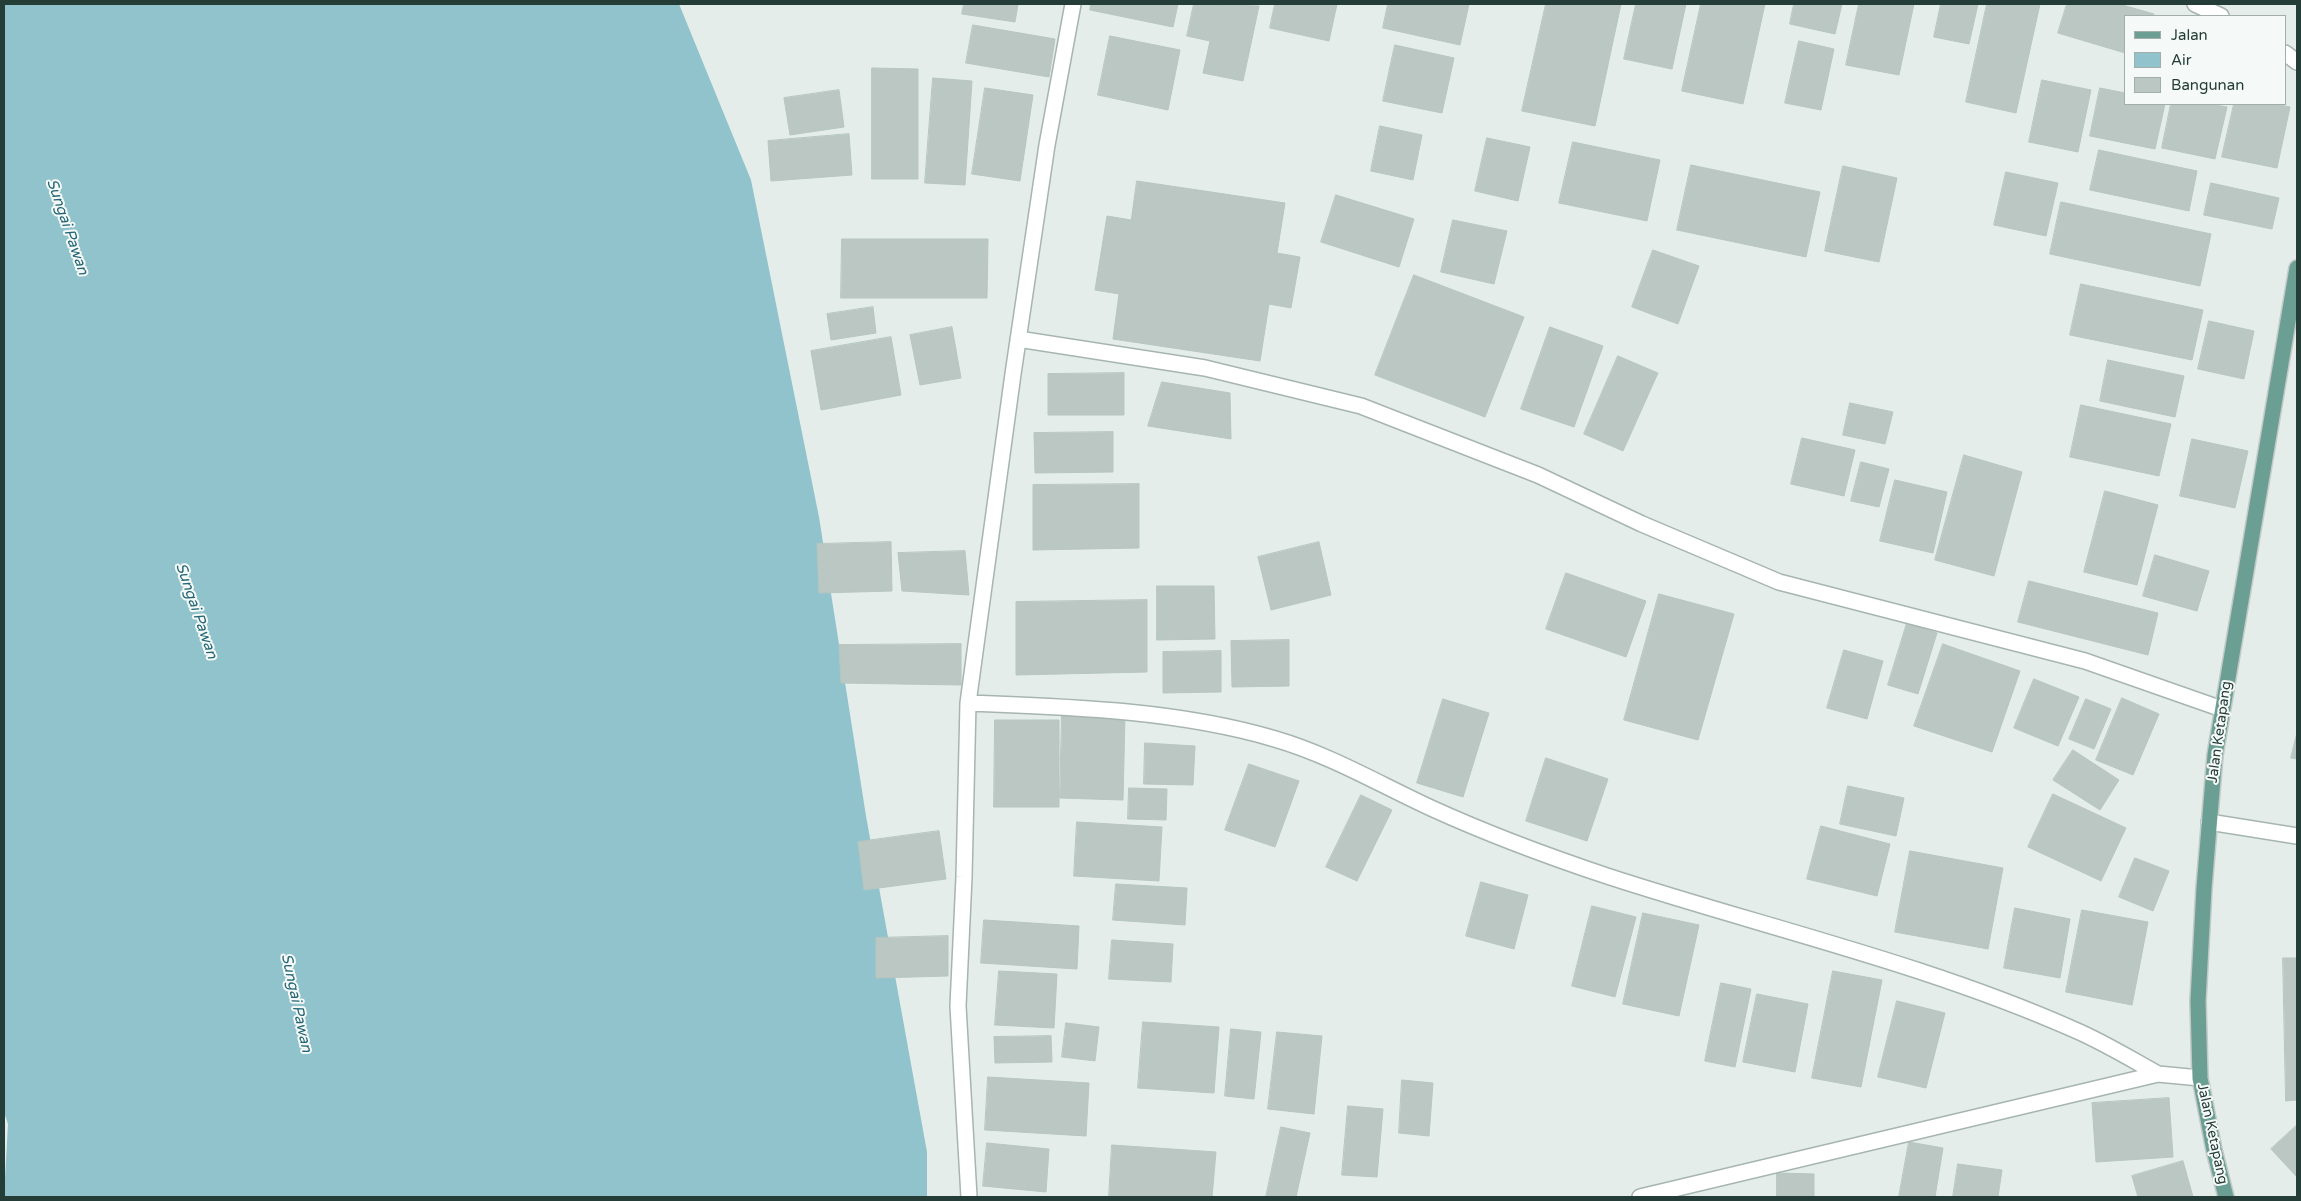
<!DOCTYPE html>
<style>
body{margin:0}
#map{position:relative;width:2301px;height:1201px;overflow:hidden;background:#e4ede9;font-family:"Varela Round",sans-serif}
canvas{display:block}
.frame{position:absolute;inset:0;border:5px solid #253d37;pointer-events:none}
.legend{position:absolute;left:2124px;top:15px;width:162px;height:90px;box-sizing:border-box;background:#f5f9f7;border:1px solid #a2aeaa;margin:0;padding:6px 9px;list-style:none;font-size:15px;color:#253d37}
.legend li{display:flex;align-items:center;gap:10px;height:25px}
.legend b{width:25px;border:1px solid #a2aeaa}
</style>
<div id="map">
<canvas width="2301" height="1201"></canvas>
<div class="frame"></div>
<ul class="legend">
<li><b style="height:6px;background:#6c9f93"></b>Jalan</li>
<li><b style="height:14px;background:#91c3cd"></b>Air</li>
<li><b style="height:14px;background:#bac7c2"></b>Bangunan</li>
</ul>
</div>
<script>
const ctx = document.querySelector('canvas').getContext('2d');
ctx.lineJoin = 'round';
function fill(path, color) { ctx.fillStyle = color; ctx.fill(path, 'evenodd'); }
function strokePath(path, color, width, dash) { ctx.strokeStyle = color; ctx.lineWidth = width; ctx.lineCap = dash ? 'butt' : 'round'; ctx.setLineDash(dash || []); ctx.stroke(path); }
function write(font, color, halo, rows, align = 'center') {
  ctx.font = font + ' "Varela Round",sans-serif'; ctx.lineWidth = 4; ctx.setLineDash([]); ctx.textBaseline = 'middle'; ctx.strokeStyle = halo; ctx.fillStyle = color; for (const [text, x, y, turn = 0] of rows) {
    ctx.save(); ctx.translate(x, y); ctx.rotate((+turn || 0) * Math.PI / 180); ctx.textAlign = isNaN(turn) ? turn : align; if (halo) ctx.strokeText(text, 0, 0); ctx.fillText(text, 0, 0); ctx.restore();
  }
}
const water = new Path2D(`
 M4,4H679L751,180L819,517L866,816L927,1152V1197H4L8,1124L4,1112Z`);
const building = new Path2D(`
 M964,4H1018L1015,22L962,14Z
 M1091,4H1178L1173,27L1090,10Z
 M1194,4L1259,6L1243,81L1203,73L1210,41L1187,36Z
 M1275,4H1337L1329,41L1270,28Z
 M1388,4H1469L1460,45L1383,28Z
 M1546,4H1621L1595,126L1522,111Z
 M1636,4H1686L1672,69L1624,59Z
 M1701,4H1765L1743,104L1682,91Z
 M1794,4H1842L1835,34L1790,24Z
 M1859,4H1914L1899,75L1846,65Z
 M1941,4H1978L1969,44L1934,37Z
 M1987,4H2040L2016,113L1966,102Z
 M2067,4H2119L2154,14L2153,16H2125V53L2058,33Z
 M973,25L1055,39L1049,77L966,63Z
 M1110,36L1180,50L1168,110L1098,95Z
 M1799,41L1834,49L1821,110L1785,103Z
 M1395,45L1454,58L1442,113L1383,101Z
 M872,68L918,69V179H872Z
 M933,78L972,81L965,185L925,183Z
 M2042,80L2091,90L2078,152L2029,142Z
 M985,88L1033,95L1020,181L972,174Z
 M2100,88L2125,93V104H2165L2155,149L2090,136Z
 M839,90L844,127L790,135L784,98Z
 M2171,104H2211L2227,107L2215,159L2162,148Z
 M2234,104H2275L2290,107L2277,168L2222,157Z
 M1380,126L1422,135L1413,180L1371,171Z
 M849,134L852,175L771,181L768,141Z
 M1487,138L1530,147L1518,201L1475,191Z
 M1573,142L1660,160L1647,221L1559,203Z
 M2099,150L2197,171L2189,211L2090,190Z
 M1691,165L1820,192L1806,257L1677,230Z
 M1843,166L1897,178L1879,262L1825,251Z
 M2006,172L2058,183L2046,236L1994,225Z
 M1137,181L1285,203L1277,253L1300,257L1291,308L1269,304L1260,361L1113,339L1119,294L1095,290L1107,216L1131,220Z
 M2211,183L2279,198L2272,229L2204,215Z
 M1336,195L1414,219L1399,267L1321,242Z
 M2061,202L2211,234L2200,286L2050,254Z
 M1453,220L1507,231L1494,284L1441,272Z
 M842,239H988L987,298H841Z
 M1653,250L1699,266L1678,324L1632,307Z
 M1414,275L1524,317L1485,417L1375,375Z
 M2081,284L2203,310L2192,360L2070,335Z
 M873,307L876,333L831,340L827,314Z
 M2209,321L2254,331L2244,379L2198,369Z
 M952,327L961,378L920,385L910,335Z
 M1550,327L1603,346L1574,427L1521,409Z
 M891,337L901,395L821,410L811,351Z
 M1618,356L1658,373L1623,451L1584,434Z
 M2108,360L2184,376L2175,417L2100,401Z
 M1124,373V415H1048V374Z
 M1162,382L1230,393L1231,439L1148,426Z
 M1850,403L1893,412L1885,444L1843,435Z
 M2081,405L2171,424L2159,476L2070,457Z
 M1113,432V472L1035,473L1034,433Z
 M1802,438L1855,450L1844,496L1791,484Z
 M2192,439L2248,451L2235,508L2180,496Z
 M1964,455L2022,472L1994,576L1935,560Z
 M1861,462L1889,469L1879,507L1851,501Z
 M1895,480L1947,492L1933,553L1880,541Z
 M1139,484V548L1033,550V485Z
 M2105,491L2158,505L2137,585L2084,572Z
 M891,542L892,591L819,593L817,544Z
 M1319,542L1331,595L1271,610L1258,557Z
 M965,551L969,595L902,591L898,553Z
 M2155,555L2209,571L2197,611L2143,596Z
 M1566,573L1646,601L1626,657L1546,629Z
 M2029,581L2158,613L2148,655L2018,622Z
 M1157,586H1214L1215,639L1157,640Z
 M1659,594L1734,614L1698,740L1624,720Z
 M1147,600V672L1016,675V602Z
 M1907,623L1937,633L1918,694L1888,685Z
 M1289,640V686L1232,687L1231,641Z
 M961,644V685L841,683L839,645Z
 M1943,644L2020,671L1992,752L1914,726Z
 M1844,650L1883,661L1867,719L1827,708Z
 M1221,651V692L1163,693V652Z
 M2034,679L2079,697L2058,746L2014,728Z
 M2122,698L2159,714L2133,775L2096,760Z
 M1443,699L1489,713L1463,797L1417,783Z
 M2086,699L2111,709L2094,749L2069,739Z
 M1062,714L1125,715L1123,800L1060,798Z
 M995,720H1059V807H994Z
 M2297,733V759L2291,758Z
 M1145,743L1195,746L1193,785L1144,784Z
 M2073,750L2119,780L2100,810L2053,780Z
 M1546,758L1608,779L1587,841L1526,821Z
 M1249,764L1299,781L1275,847L1225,830Z
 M1848,786L1904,798L1896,836L1840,824Z
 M1129,788L1167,789L1166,820L1128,819Z
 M2053,794L2126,828L2101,881L2028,847Z
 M1361,795L1392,810L1357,881L1326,867Z
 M1077,822L1162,827L1159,881L1074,876Z
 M1821,826L1890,844L1877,896L1807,879Z
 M939,831L946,879L864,890L858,842Z
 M1910,851L2003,868L1988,949L1895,932Z
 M2135,858L2169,871L2153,911L2119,897Z
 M1481,882L1528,895L1514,949L1466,936Z
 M1116,884L1187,888L1185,925L1113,920Z
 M1592,906L1636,917L1615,997L1572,986Z
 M2015,908L2070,919L2060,978L2004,968Z
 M2082,910L2148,922L2132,1005L2066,992Z
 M1643,913L1699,925L1679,1016L1623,1004Z
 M984,920L1079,926L1077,969L981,963Z
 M948,936V976L876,978V938Z
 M1112,940L1173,944L1171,982L1109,979Z
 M2283,958H2297V1100L2286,1101Z
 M999,971L1057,974L1054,1028L995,1025Z
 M1833,971L1882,980L1861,1087L1812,1078Z
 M1721,983L1751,989L1735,1067L1705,1061Z
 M1757,994L1808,1004L1795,1072L1743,1062Z
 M1897,1001L1945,1013L1926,1088L1878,1077Z
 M1143,1022L1219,1027L1214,1093L1138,1088Z
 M1066,1023L1099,1027L1095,1061L1062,1057Z
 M1231,1029L1261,1032L1254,1099L1225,1096Z
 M1277,1032L1322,1036L1314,1114L1268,1109Z
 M1051,1036L1052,1062L995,1063L994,1037Z
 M988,1077L1089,1083L1086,1136L985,1130Z
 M1402,1080L1433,1083L1429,1136L1399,1133Z
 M2169,1098L2173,1157L2096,1162L2092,1103Z
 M1348,1106L1383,1109L1377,1177L1342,1175Z
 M2297,1125V1174L2296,1176L2271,1149Z
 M1281,1127L1310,1133L1296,1197H1266Z
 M1909,1142L1943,1148L1935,1197H1899Z
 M987,1143L1049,1149L1046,1192L983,1186Z
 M1112,1145L1216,1152L1212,1197H1109Z
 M2183,1161L2193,1197H2138L2132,1176Z
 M1958,1164L2002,1170L1998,1197H1953Z
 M1777,1173L1814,1174V1197H1777Z`);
const minor = new Path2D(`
 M2195,4L2221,16
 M2285,53L2297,62
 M1018,339L1205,368L1361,406L1538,475L1642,524L1779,582L2085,661L2222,709
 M968,703C1069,707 1177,710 1275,739C1330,755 1379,784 1431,808C1488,834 1547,856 1607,876C1763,927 1924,963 2075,1030C2103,1042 2131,1059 2158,1074
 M2209,822L2297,836
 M969,1197L958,1006L964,877L968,703L1013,374L1047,145L1073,4
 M1640,1197L2158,1074L2200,1078`);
const major = new Path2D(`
 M2226,1197L2214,1150L2200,1078L2198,1001L2204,888L2215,755L2297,268`);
const streetNames = [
 ["Jalan Ketapang",2220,732,-82],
 ["Jalan Ketapang",2212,1134,78]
];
const waterNames = [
 ["Sungai Pawan",67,227,71],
 ["Sungai Pawan",196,611,71],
 ["Sungai Pawan",296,1003,78]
];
fill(water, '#91c3cd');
fill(building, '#bac7c2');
strokePath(building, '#b7c6c0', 1);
strokePath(minor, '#a7b5b0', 18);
strokePath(major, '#c2c9c7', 18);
strokePath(minor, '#fff', 15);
strokePath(major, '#6c9f93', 15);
write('14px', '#253d37', '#f5f9f7', streetNames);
write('italic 15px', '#236575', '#f5f9f7', waterNames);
</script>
